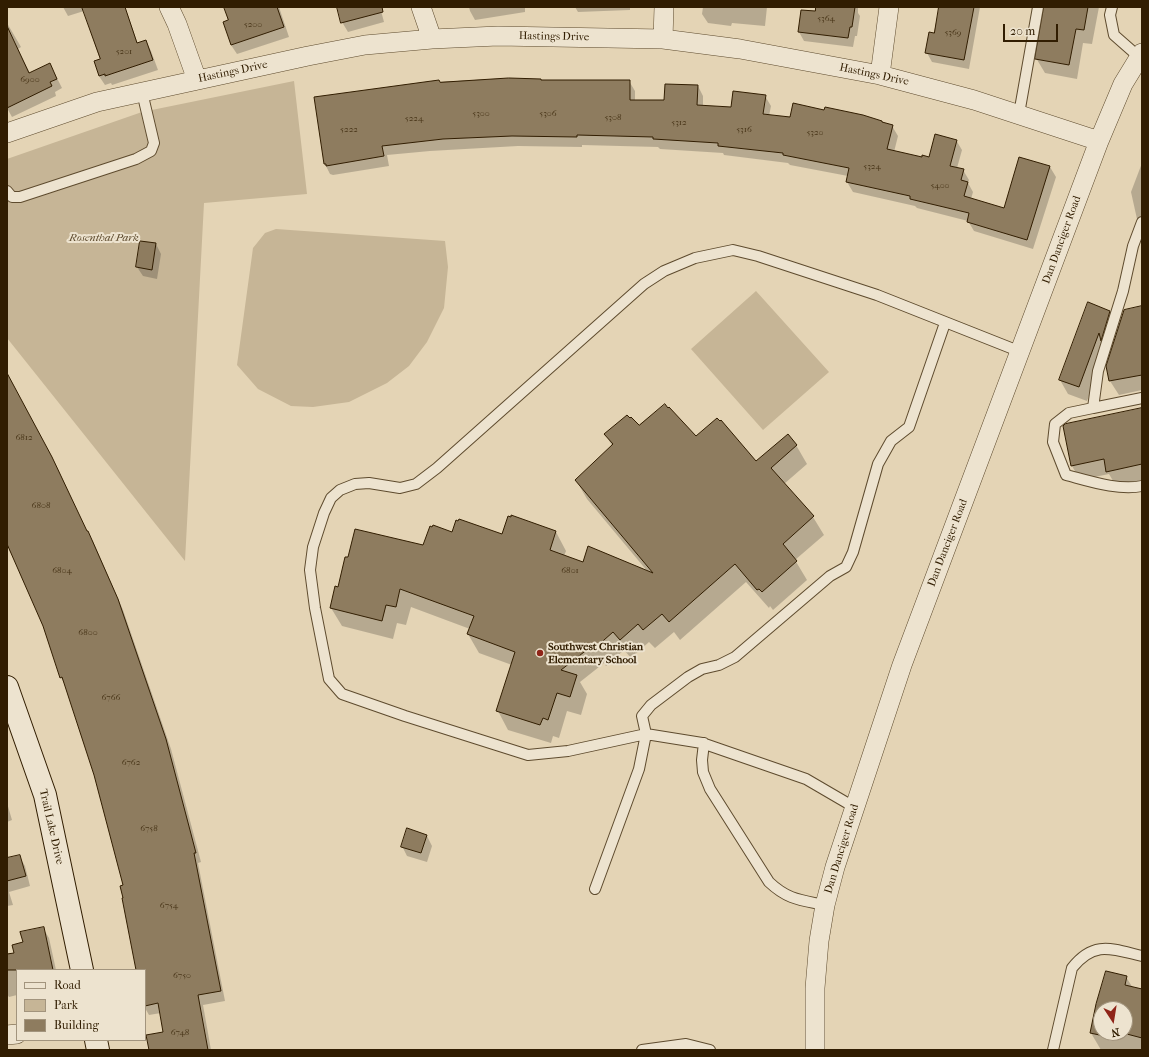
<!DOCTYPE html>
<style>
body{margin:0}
#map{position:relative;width:1149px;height:1057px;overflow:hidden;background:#e4d4b5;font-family:"IM FELL French Canon",serif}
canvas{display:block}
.frame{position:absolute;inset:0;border:8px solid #311d01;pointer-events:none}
.legend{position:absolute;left:16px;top:969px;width:130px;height:72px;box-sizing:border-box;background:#ede3cf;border:1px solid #a2947d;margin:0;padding:5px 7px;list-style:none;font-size:12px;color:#311d01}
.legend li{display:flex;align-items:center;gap:8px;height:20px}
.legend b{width:20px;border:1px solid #a2947d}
.north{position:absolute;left:1093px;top:1001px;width:40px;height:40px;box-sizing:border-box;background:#ede3cf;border:1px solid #a2947d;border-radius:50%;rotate:168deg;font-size:11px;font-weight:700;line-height:16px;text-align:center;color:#311d01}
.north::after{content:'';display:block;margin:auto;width:14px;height:18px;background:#8f2418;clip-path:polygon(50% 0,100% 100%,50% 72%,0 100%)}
.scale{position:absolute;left:1003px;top:24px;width:55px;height:18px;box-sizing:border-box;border:2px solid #311d01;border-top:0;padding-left:5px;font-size:12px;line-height:14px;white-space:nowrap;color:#311d01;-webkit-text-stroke:3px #ede3cf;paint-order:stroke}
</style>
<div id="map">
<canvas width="1149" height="1057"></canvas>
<div class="frame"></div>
<ul class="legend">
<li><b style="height:5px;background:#ede3cf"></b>Road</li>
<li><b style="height:11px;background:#c6b596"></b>Park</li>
<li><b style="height:11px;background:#8e7c5f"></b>Building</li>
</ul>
<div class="north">N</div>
<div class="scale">20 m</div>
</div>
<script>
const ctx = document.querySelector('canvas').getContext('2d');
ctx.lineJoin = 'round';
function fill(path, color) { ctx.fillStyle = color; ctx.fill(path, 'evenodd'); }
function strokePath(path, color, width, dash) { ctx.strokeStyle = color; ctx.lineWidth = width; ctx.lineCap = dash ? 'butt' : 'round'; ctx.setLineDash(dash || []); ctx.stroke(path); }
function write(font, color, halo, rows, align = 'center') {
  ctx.font = font + ' "IM FELL French Canon",serif'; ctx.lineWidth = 4; ctx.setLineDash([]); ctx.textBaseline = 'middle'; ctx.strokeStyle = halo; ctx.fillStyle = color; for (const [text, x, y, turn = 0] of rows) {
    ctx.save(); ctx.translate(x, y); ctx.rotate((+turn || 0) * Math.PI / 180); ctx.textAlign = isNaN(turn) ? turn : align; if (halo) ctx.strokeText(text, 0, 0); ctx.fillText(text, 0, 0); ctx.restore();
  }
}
const green = new Path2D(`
 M294,81L307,194L204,203L185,561L7,338V159L142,112Z
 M276,229L445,241L448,267L444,308L427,342L409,366L387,383L349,402L313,407L291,406L258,389L237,365L253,248L265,233Z
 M756,291L829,372L763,430L691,349Z`);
const shadow = new Path2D(`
 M63,7H125L138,44L146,41L151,51L158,70L112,85L111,83L105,85L99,76L95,62L102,60L84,11L68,16Z
 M225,7H279L289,37L237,54L231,45L230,21Z
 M338,7H380L384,22L348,32L342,22Z
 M469,7H525V12L475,20L470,11Z
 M575,7H630V10L578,12Z
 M703,7H767L765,26L732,23L731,26L708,23L702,14Z
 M817,7H858V13L860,16L857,36H855L853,47L804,41L799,32L816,13Z
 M940,7H980L969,69L932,62L927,53L935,34Z
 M1045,7H1099L1092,44L1083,43L1077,79L1045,73L1036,58Z
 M7,23L21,47L18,49L30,73L55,74L62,88L55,92L56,96L12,117L7,108Z
 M541,81H629L635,91V101H665L698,86L703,96V106L732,108L765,96L771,106L769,116L791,118L882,121L883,124L892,126L898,136L894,152L923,159L929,158L956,140L962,150L957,168L963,170L969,180L968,183L973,192L971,199L1004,209L1020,158L1050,167L1056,177L1033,249L974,231L968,221L917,208L915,206L853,192L847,182L848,176L790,165L788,163L724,155L723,153L660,149L658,147L582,145V147L518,146L430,151L387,155L389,166L333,175L330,174L325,164L440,83Z
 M1142,163V228L1137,219L1131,192Z
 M141,242L156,244L161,254L157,279L143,276L137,267Z
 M1142,307V390L1119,395L1110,381L1107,367Z
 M1109,311L1118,326L1109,353L1107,349L1087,401L1068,394L1060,380Z
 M7,374L57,467L87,532L93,541L123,610L171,749L201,862L198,863L225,1001L203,1005L211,1050H150L164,1032L161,1013L149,1015L145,1008V970H137L124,899L125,886L95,774L66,686L61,678L44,626L7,544Z
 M1142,409V480L1116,486L1109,474L1080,480L1072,466Z
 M638,427L695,438L756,463L796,445L807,464L784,484L813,517L824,535L795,560L807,580L773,610L770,606L769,608L746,582L680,640L674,632L655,648L649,642L631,658L624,650L606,666L604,663L580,682L587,694L581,715L567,711L559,738L553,736L551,743L508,730L498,711L512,665L479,653L468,634L470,629L411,607L406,625L397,623L393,639L342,626L331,608L339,588L453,533L503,535L556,532L566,551L564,556L584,563L648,572L587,499L576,480L612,446L606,435Z
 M7,803L12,820L7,822Z
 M407,829L427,836L432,846L427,862L407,856L402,846Z
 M19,856L25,866L30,886L9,892L13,905L7,906V859Z
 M43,928L49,938L56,970H17V995L9,997L7,994V956L15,954L24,943Z
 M1126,977L1133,988L1142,990V1050L1122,1049V1050H1101L1091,1033L1097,1004ZM1101,1009H1125V1033H1101Z`);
const building = new Path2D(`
 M82,7H125L137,43L146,40L153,60L105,76V74L99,76L94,61L100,59Z
 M224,7H277L284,27L231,45L223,22L228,20Z
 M337,7H382L383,12L341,23Z
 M816,7H855L852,27H850L848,38L798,32L801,10L815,11Z
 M939,7H974L964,60L925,53L929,32L934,33Z
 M1044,7H1088L1084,30L1076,29L1069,65L1035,59Z
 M7,26L29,73L50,63L57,79L50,82L52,86L7,108Z
 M509,78L541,79V80H630V100H664L665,84L698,85L697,105L731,107L733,91L766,95L763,114L790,117L793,103L824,110L825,107L863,115L882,121V122L893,125L887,149L922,157V155L929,157L935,134L957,140L950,166L964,169L961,180L968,182L964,196L1004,208L1019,157L1050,166L1027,240L967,222L969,213L910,199V196L846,182L849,168L783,155V153L718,146V143L653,139V137L577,135V137L512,136L443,139L382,146L384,156L326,166V164H324L314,97L439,80L440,82Z
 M140,241L156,243L152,270L136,267Z
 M1088,302L1110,311L1101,341L1099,333L1079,387L1059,380Z
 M1142,306V375L1109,381L1106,366L1124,310Z
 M7,373L52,457L87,531H88L118,599L166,739L196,853H194L221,991L198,995L208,1050H149L146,1035L163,1032L158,1003L145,1006V970H136L122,898H123L120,886L123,885L94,775L62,677L60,678L43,626L7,544Z
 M665,404L668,408L669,407L696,436L717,418L720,421L721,420L756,461L788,434L797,445L771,468L814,516L783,544L797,561L762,592L759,589L757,590L735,564L669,622L662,614L643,630L638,624L620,640L613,632L595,648L593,645L561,670L577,675L570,697L557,693L548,720L543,718L540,725L496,711L515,652L467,634L474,616L400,589L396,607L386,605L382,621L330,608L335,586L338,587L345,557H348L355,529L423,545L430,526L432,527L433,525L452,532L456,520L458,521L459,519L502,534L508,516L511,517V515L556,531L550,550L583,562L588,546L653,573L575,480L613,444L604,434L627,415L630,418L631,417L639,425Z
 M1142,408V464L1106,472L1104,459L1071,466L1063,426L1065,424Z
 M407,828L427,835L421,853L401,847Z
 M20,855L26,876L7,881V858Z
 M44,927L53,970H7V954L14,953L12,945L23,942L20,932Z
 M1106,971L1127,976L1125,985L1142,989V1038L1123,1033H1125V1009H1101V1033H1110L1109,1037L1090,1033L1096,1004Z`);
const lane = new Path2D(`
 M1112,7L1110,15L1114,35L1139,57
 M1019,114L1038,7
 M7,191L12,197H20L136,159L151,151L154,143L142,92
 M1142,222L1133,246L1123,291L1098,371L1093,408L1069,413L1055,424L1053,442L1066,475C1089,481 1119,491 1142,486
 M1093,408L1142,398
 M704,743L702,760L703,772L710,789L769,882C788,900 801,900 825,905
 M854,807L806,779L702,743L646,734L568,751L528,755L405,716L342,694L329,679L315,608L310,570L313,547L324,513L331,498L340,490L355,484L369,483L400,488L416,484L437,468L644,284L664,271L695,258L733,250L758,256L877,295L1021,352
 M595,889L639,769L646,734L642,716L651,705L688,677L702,669L719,665L735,657L830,576L846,567L853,552L878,464L891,441L909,427L945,323
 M642,1050L686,1044L710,1050
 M1053,1050L1072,968C1094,940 1112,949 1142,956`);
const street = new Path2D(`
 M169,7L177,24L197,80
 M421,7L432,39
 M663,39L664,7
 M880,75L889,7
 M7,133L97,102L308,56L365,45L432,39L498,36L663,39L740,49L880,75L974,100L1099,141
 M7,1035L17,1034
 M815,1050V988L819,941L825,905L835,867L902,665L1099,141L1123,84L1142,53`);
const secondary = new Path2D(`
 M7,687L45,795L82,970
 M96,1040L98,1050`);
const markers = [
 [540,653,4,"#8f2418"]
];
const numberNames = [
 ["5364",826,19],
 ["5200",253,25],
 ["5369",953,33],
 ["5201",124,52],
 ["6900",30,80],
 ["5300",481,114],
 ["5306",548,114],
 ["5308",613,118],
 ["5224",414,119],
 ["5312",679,123],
 ["5222",349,130],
 ["5316",744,130],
 ["5320",815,133],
 ["5324",872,167],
 ["5400",940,186],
 ["6812",24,438],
 ["6808",41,506],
 ["6804",62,571],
 ["6801",570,571],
 ["6800",88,633],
 ["6766",111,698],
 ["6762",131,763],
 ["6758",149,829],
 ["6754",169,906],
 ["6750",182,976],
 ["6748",180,1033]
];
const streetNames = [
 ["Hastings Drive",554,37,1],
 ["Hastings Drive",233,72,-12],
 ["Hastings Drive",874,75,12],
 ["Dan Danciger Road",1062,240,-70],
 ["Dan Danciger Road",948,543,-69],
 ["Trail Lake Drive",51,827,77],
 ["Dan Danciger Road",842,849,-73]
];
const parkNames = [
 ["Rosenthal Park",104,238]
];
const poiNames = [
 ["Southwest Christian",548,647],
 ["Elementary School",548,660]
];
fill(green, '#c6b596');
fill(shadow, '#0003');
fill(building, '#8e7c5f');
strokePath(building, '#311d01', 1);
strokePath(lane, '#5e4b2e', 12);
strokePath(street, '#5e4b2e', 20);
strokePath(secondary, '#311d01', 24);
strokePath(lane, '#ede3cf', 10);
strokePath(street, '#ede3cf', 19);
strokePath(secondary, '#ede3cf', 22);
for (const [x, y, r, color] of markers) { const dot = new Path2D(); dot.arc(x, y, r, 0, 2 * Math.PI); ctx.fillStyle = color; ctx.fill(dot); strokePath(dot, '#ede3cf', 1.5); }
write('9px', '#483518', null, numberNames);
write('11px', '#311d01', '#ede3cf', streetNames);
write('italic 11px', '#5e4b2e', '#ede3cf', parkNames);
write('bold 11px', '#311d01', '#ede3cf', poiNames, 'left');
</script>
